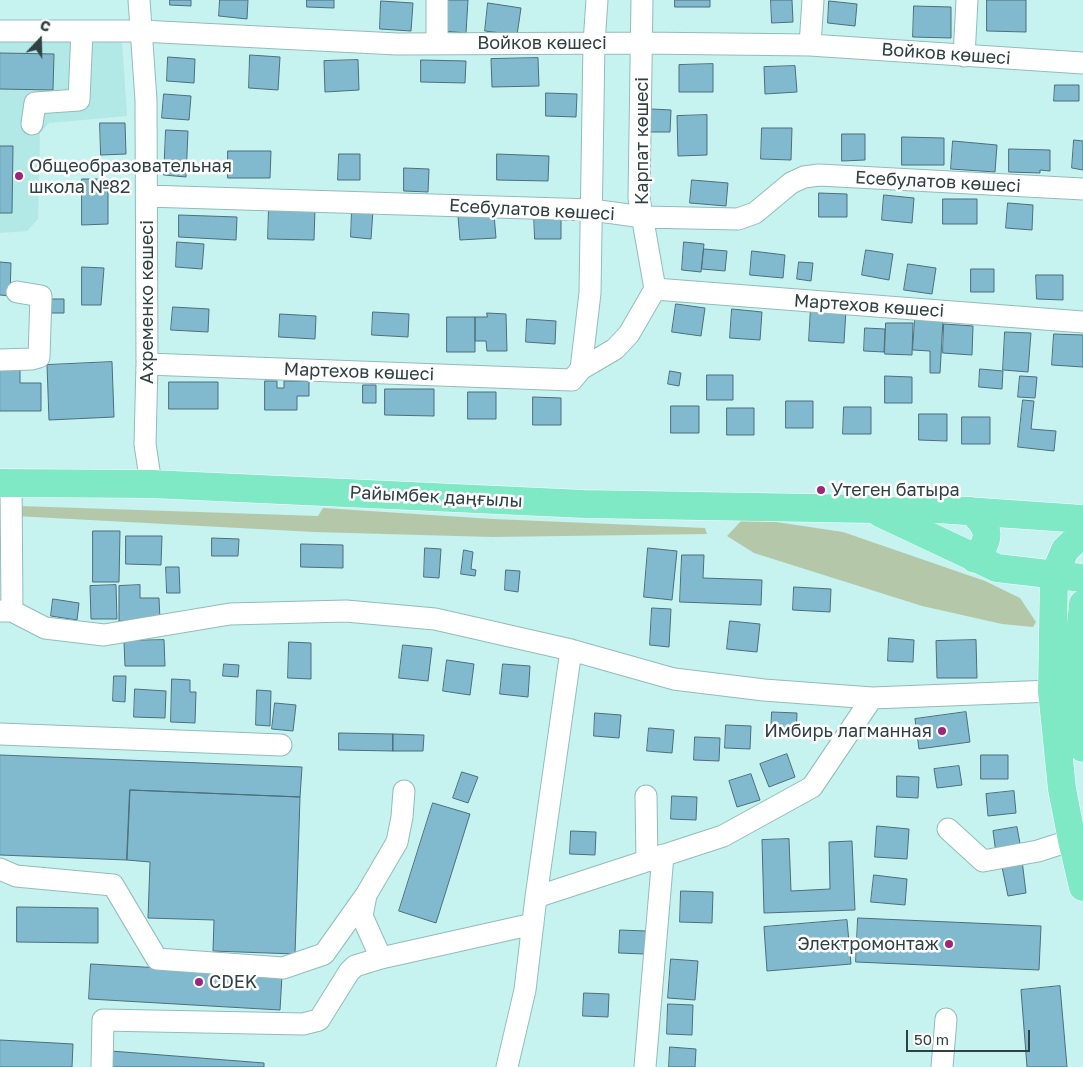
<!DOCTYPE html>
<meta charset="utf-8">
<style>
body{margin:0}
#map{position:relative;width:1083px;height:1067px;overflow:hidden;background:#c6f2f0;font-family:"Golos Text",sans-serif}
canvas{display:block}
.north{position:absolute;left:15px;top:15px;width:50px;height:50px;-webkit-text-stroke:4px #fff;paint-order:stroke;rotate:21deg;font-size:14px;font-weight:700;line-height:20px;text-align:center;color:#2f4140}
.north::after{content:'';display:block;margin:auto;width:18px;height:22px;background:#2f4140;clip-path:polygon(50% 0,100% 100%,50% 72%,0 100%)}
.scale{position:absolute;left:906px;top:1030px;width:124px;height:22px;box-sizing:border-box;border:2px solid #2f4140;border-top:0;padding-left:6px;font-size:15px;line-height:18px;white-space:nowrap;color:#2f4140;-webkit-text-stroke:4px #fff;paint-order:stroke}
</style>
<div id="map">
<canvas width="1083" height="1067"></canvas>
<div class="north">С</div>
<div class="scale">50 m</div>
</div>
<script>
const ctx = document.querySelector('canvas').getContext('2d');
ctx.lineJoin = 'round';
function fill(path, color) { ctx.fillStyle = color; ctx.fill(path, 'evenodd'); }
function strokePath(path, color, width, dash) { ctx.strokeStyle = color; ctx.lineWidth = width; ctx.lineCap = dash ? 'butt' : 'round'; ctx.setLineDash(dash || []); ctx.stroke(path); }
function write(font, color, halo, rows, align = 'center') {
  ctx.font = font + ' "Golos Text",sans-serif'; ctx.lineWidth = 5; ctx.setLineDash([]); ctx.textBaseline = 'middle'; ctx.strokeStyle = halo; ctx.fillStyle = color; for (const [text, x, y, turn = 0] of rows) {
    ctx.save(); ctx.translate(x, y); ctx.rotate((+turn || 0) * Math.PI / 180); ctx.textAlign = isNaN(turn) ? turn : align; if (halo) ctx.strokeText(text, 0, 0); ctx.fillText(text, 0, 0); ctx.restore();
  }
}
const built = new Path2D(`
 M0,39L122,41L127,116L49,123L40,133L38,219L27,231L0,233Z`);
const green = new Path2D(`
 M20,506L318,516L323,508L493,519L705,528L707,534L492,537L314,532L15,516Z
 M742,520L776,522L843,532L985,581L1020,598L1036,622L1033,627L1002,624L922,606L754,553L727,536Z`);
const building = new Path2D(`
 M170,0H191V6L170,5Z
 M220,0H248L247,19L219,16Z
 M307,0H334V8L307,7Z
 M445,0H468L466,33L443,31Z
 M675,0H710V7H675Z
 M771,0H792L793,22L772,23Z
 M987,0H1026V32L987,31Z
 M381,1L413,3L411,31L380,29Z
 M829,1L857,4L855,26L828,23Z
 M488,3L521,8L517,35L485,31Z
 M914,6L951,7V38L913,37Z
 M0,53L54,54L53,90L0,89Z
 M250,55L280,57L278,90L249,88Z
 M168,57L195,59L194,83L167,81Z
 M538,58L539,86L492,87L491,59Z
 M358,60L359,90L325,92L324,61Z
 M421,60L466,61L465,83L421,82Z
 M713,64V92H679V65Z
 M795,66L797,92L765,94L764,67Z
 M1055,85H1079V101H1054Z
 M546,93L577,94L576,117L546,116Z
 M164,94L191,96L189,120L162,118Z
 M651,109L671,110L670,132H651Z
 M707,115V155L678,156L677,116Z
 M100,123H125L126,154L101,155Z
 M762,128H792L791,160L761,159Z
 M166,130L188,131L186,177L164,175Z
 M842,134H865V160L842,161Z
 M902,137L944,138V165H902Z
 M1074,140L1083,141V170L1072,168Z
 M953,141L997,145L995,172L951,169Z
 M0,146H13L12,213H0Z
 M1009,149L1050,150V171L1040,170V173L1009,172Z
 M228,151H271L270,178H228Z
 M339,154H360V180H338Z
 M497,154L549,156L548,181L497,180Z
 M404,168L429,169L428,192L404,191Z
 M82,179H108V224L82,225Z
 M692,180L728,183L726,206L690,203Z
 M819,193L847,194V217H819Z
 M884,195L914,198L912,223L882,220Z
 M943,199H977V224H943Z
 M1008,203L1033,205L1032,230L1006,228Z
 M269,207L315,209L314,240L268,239Z
 M352,209L373,210L371,239L351,237Z
 M494,214L496,238L460,240L458,216Z
 M179,215L237,217L236,240L179,237Z
 M534,215H561V239H535Z
 M177,242L204,244L202,269L176,267Z
 M684,242L704,244L701,272L682,270Z
 M704,249L727,251L725,271L702,269Z
 M866,250L893,254L889,280L862,275Z
 M752,251L785,255L783,278L750,275Z
 M0,262L11,263L10,296L0,295Z
 M799,262L813,263L811,281L797,279Z
 M908,264L936,268L932,294L904,290Z
 M82,267L104,268L101,305H82Z
 M971,269H994V292H971Z
 M1036,275H1063V300L1037,299Z
 M46,299H64V313H45Z
 M676,304L705,308L701,336L672,332Z
 M173,307L209,309L208,332L171,330Z
 M811,307L846,309L844,343L809,341Z
 M732,309L762,312L760,340L730,338Z
 M373,312L409,314L408,337L372,335Z
 M487,313L506,314L507,351H487L486,341H475V317H487Z
 M280,314L316,316L315,339L279,337Z
 M447,317H475V352H447Z
 M527,319L556,321L555,344L526,342Z
 M915,319L943,320L940,373H930V351L913,350Z
 M886,323H913L912,355L885,354Z
 M944,324L973,326L972,355L943,353Z
 M865,328L885,329L884,352L864,351Z
 M1005,332L1031,333L1028,372L1003,370Z
 M1054,334L1083,335V367L1052,365Z
 M112,362L114,417L49,420L47,365Z
 M0,365H20V383H41V411H0Z
 M980,369L1003,371L1002,389L979,387Z
 M670,371L681,373L679,386L668,384Z
 M707,375H733V400H707Z
 M885,376L912,377V403H885Z
 M1020,376L1037,377L1035,398L1018,397Z
 M265,381H277V388H284V381H309V396H297V410H265Z
 M169,382H218V409H169Z
 M363,385H376V403H363Z
 M385,389H434V416L385,415Z
 M468,392H496V419H468Z
 M533,397L561,398V425H533Z
 M1023,400L1034,401L1031,429L1056,431L1054,451L1018,447Z
 M786,401H813V428H786Z
 M671,406H699V433H671Z
 M844,407H871V434H843Z
 M727,408H754V435H727Z
 M919,414H947V441L919,440Z
 M962,417H990V444H962Z
 M93,531H120L119,582H93Z
 M126,536H162L161,565L126,564Z
 M212,538L239,539L238,556H212Z
 M301,544L343,545V568L301,567Z
 M425,548L441,549L439,578L424,577Z
 M648,548L677,551L672,600L644,597Z
 M464,550L473,552L471,569L476,570L475,576L461,574Z
 M682,555H704L703,578L762,580L761,605L680,602Z
 M166,567H179L180,593H167Z
 M506,570L520,571L518,592L505,590Z
 M116,585L117,619H91L90,586Z
 M140,585V598H159L160,620L119,621V586Z
 M794,587L831,589L830,612L793,610Z
 M53,599L79,603L77,620L51,616Z
 M652,608L671,609L669,647L650,645Z
 M730,621L760,624L757,652L727,649Z
 M889,638L914,640L913,662L888,661Z
 M164,640L165,666H125L124,641Z
 M976,640L977,678H937L936,641Z
 M289,642L311,643V679L288,678Z
 M403,645L432,648L428,681L399,678Z
 M447,660L474,664L470,695L443,691Z
 M224,664L239,665L238,677L223,676Z
 M503,664L530,666L528,697L500,694Z
 M114,676H126L125,702L113,701Z
 M172,679L190,680V692H196L195,723L171,722Z
 M135,689L166,691L165,718L134,717Z
 M257,690L271,691L270,726L256,725Z
 M275,703L296,705L293,731L272,729Z
 M772,712L797,713L796,736L771,735Z
 M966,712L970,742L919,749L915,719Z
 M595,713L621,715L619,738L594,736Z
 M726,725L751,726L750,749L725,748Z
 M649,728L674,730L672,753L647,751Z
 M339,733L393,734V751L339,750Z
 M393,734L424,735L423,751H393Z
 M695,737L720,738L719,761L694,760Z
 M787,754L795,777L769,787L760,764Z
 M0,755L302,767L300,797L130,790L127,860L0,855Z
 M981,755H1008V779H981Z
 M959,766L962,785L937,788L934,769Z
 M462,772L478,777L468,803L453,798Z
 M751,774L760,800L737,807L729,781Z
 M897,776L919,777L918,798L897,797Z
 M130,790L300,797L295,954L213,951L214,920L148,918L150,862L127,860Z
 M1014,791L1016,813L988,816L986,794Z
 M672,796L697,797L696,820L671,819Z
 M433,803L470,814L436,923L399,911Z
 M877,826L909,829L907,859L875,857Z
 M1017,827L1021,849L996,853L993,831Z
 M571,831L596,832L595,855L570,854Z
 M789,839L791,891L830,889L829,842L852,841L855,910L764,913L762,840Z
 M1022,860L1026,893L1008,896L1001,862Z
 M874,875L907,879L905,905L871,902Z
 M681,891L713,892L712,923L680,922Z
 M17,907L98,908V943L17,942Z
 M858,918L1041,926L1039,970L856,962Z
 M847,920L851,964L767,971L764,927Z
 M620,930L646,931L644,954L619,953Z
 M671,959L698,961L695,1000L668,998Z
 M91,964L282,975L280,1010L89,999Z
 M1060,986L1067,1067H1027L1021,990Z
 M584,993L609,994L608,1017L583,1016Z
 M668,1004L693,1005L692,1035L667,1034Z
 M0,1040L73,1044L72,1067H0Z
 M670,1047L696,1049L695,1067H669Z
 M111,1051L264,1063V1067H110Z`);
const minor = new Path2D(`
 M139,0L146,100L147,364L145,444L151,484
 M437,0V43
 M0,31H141L397,44L642,43L810,45L1083,63
 M810,45L813,0
 M964,56L967,0
 M32,124L35,103L79,100L82,31
 M147,196L592,210L643,217L738,219L755,213L791,183L804,177L819,175L1083,189
 M655,289L1083,322
 M0,360L32,359L39,357L41,296L17,292
 M147,364L572,380L581,369L590,293L594,43L597,0
 M581,369L615,349L629,334L655,289L639,198L642,0
 M11,483L12,611
 M0,611H12L45,628L104,635L230,614L346,611L435,619L571,650L674,679L764,690L872,698L1052,691
 M0,734L281,745
 M646,796L647,861
 M948,829L983,861L1038,851L1072,840
 M0,869L16,876L113,885L157,959L283,968L324,954L366,895L397,842L402,817L404,791
 M366,895L362,916L381,958
 M536,897L723,836L812,787L872,698
 M102,1067L103,1020L303,1024L319,1020L349,972L355,966L381,958L533,924
 M507,1067L525,990L536,897L571,650
 M645,1067L663,855
 M942,1067L946,1019`);
const major = new Path2D(`
 M0,483L151,484L584,504L872,509L901,512L937,509L1083,519
 M971,511C991,528 991,539 975,559
 M880,513L997,568L1083,578
 M1083,533L1065,550L1054,576L1052,691L1062,789L1072,840L1083,887
 M1083,604C1078,651 1078,701 1083,748`);
const markers = [
 [19,176,5,"#9e257d"],
 [821,490,5,"#9e257d"],
 [942,731,5,"#9e257d"],
 [949,944,5,"#9e257d"],
 [199,982,5,"#9e257d"]
];
const streetNames = [
 ["Войков көшесі",542,43],
 ["Войков көшесі",946,54,4],
 ["Карпат көшесі",642,141,-90],
 ["Есебулатов көшесі",938,182,3],
 ["Есебулатов көшесі",532,210,3],
 ["Ахременко көшесі",147,302,-90],
 ["Мартехов көшесі",869,306,4],
 ["Мартехов көшесі",359,372,2],
 ["Райымбек даңғылы",436,497,3]
];
const poiNames = [
 ["Общеобразовательная",29,166],
 ["школа №82",29,187],
 ["Утеген батыра",831,490],
 ["Имбирь лагманная",932,731,"right"],
 ["Электромонтаж",939,944,"right"],
 ["CDEK",209,982]
];
fill(built, '#b2e8e6');
fill(green, '#b4c8a9');
fill(building, '#81b9ce');
strokePath(building, '#4c6f7c', 1);
strokePath(minor, '#92bcbb', 23);
strokePath(major, '#fff', 29);
strokePath(minor, '#fff', 21);
strokePath(major, '#7fe8c5', 28);
for (const [x, y, r, color] of markers) { const dot = new Path2D(); dot.arc(x, y, r, 0, 2 * Math.PI); ctx.fillStyle = color; ctx.fill(dot); strokePath(dot, '#fff', 2); }
write('18px', '#2f4140', '#fff', streetNames);
write('18px', '#2f4140', '#fff', poiNames, 'left');
</script>
